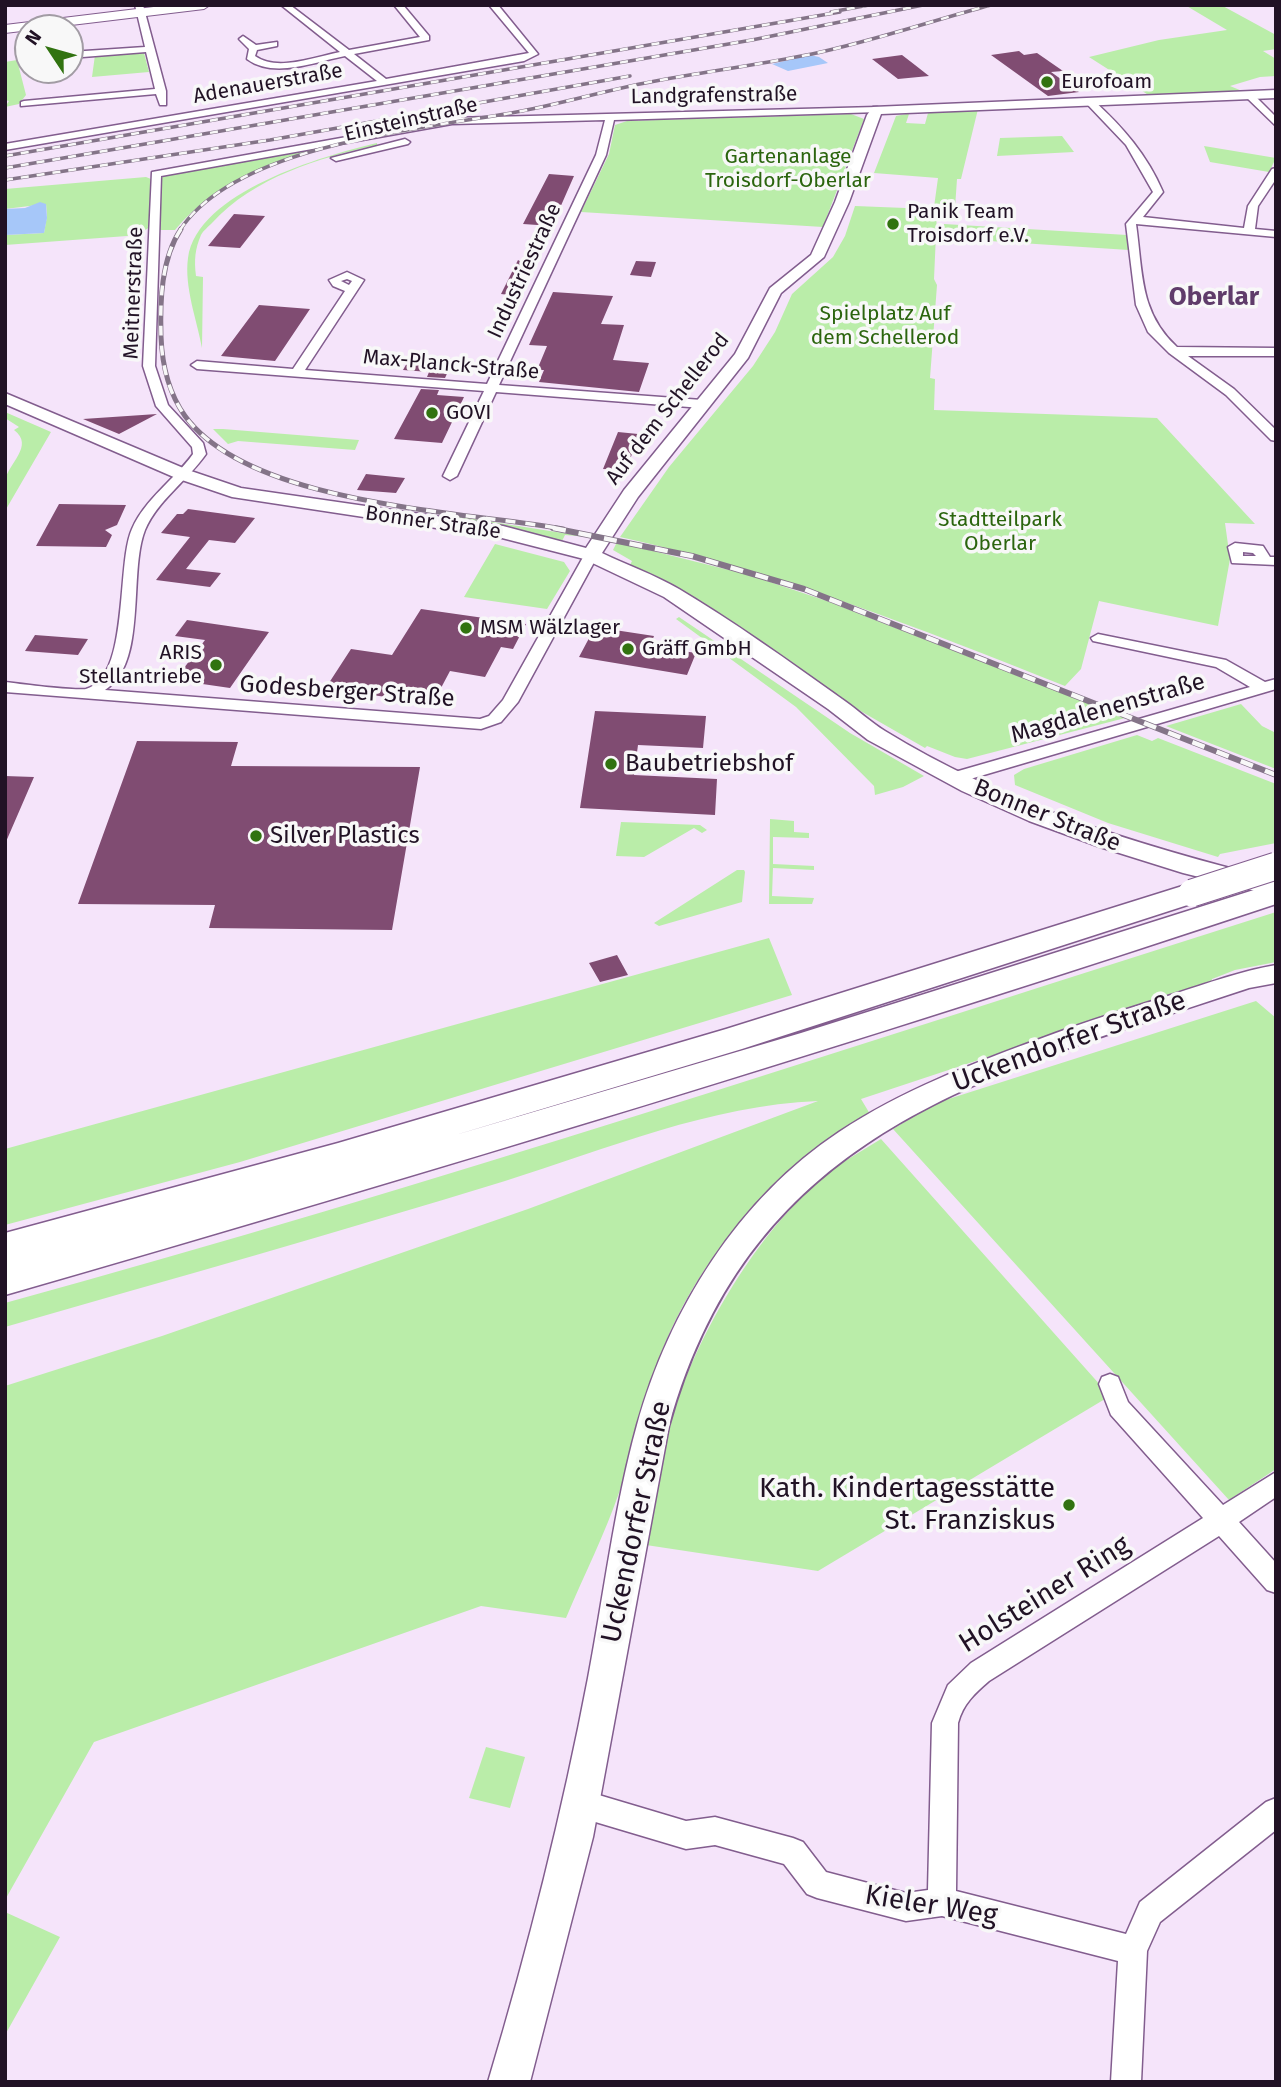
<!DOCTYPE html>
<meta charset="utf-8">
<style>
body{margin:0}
#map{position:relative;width:1281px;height:2087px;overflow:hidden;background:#f5e4fa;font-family:"Fira Sans",sans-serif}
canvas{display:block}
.frame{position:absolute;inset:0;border:7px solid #211225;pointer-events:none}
.north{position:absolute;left:14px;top:14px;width:70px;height:70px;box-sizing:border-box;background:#f8f8f8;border:2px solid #a29ca4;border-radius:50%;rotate:306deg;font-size:19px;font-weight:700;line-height:28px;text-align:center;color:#211225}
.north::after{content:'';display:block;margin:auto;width:24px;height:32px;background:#317310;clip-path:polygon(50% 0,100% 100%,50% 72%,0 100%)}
</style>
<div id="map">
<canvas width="1281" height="2087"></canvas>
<div class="frame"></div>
<div class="north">N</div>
</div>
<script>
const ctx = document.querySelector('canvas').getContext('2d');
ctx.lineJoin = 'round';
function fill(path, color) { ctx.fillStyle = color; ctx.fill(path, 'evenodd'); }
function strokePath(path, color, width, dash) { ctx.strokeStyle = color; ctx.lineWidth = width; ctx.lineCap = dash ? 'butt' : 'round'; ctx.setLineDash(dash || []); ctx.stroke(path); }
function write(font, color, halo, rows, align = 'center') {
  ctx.font = font + ' "Fira Sans",sans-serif'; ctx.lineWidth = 7; ctx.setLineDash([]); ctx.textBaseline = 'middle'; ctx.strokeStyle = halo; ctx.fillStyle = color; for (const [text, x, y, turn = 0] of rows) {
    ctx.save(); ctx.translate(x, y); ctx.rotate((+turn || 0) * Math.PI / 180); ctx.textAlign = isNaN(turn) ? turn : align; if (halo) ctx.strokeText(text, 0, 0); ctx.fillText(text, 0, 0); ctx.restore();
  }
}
const green = new Path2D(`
 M1185,5H1221L1276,35V49L1263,51L1276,59V76L1260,77L1230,86L1247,93L1150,96L1089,57L1159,40L1227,30Z
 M138,51L144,53L149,72L92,77L95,55Z
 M17,60L26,95L19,104L5,107L9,101L5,100V62Z
 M978,109L961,179H957L955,208L934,207L938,178L874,173L896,116L917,112L909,114L906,123L925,124L928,113L922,112Z
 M851,114L864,119L823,227L581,212L609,154L615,125L627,121Z
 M1062,136L1074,152L997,156L1000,138Z
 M377,143V145C319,158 254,177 212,223C209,226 203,231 201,235C195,249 194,260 196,276L203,277L202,348C197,320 184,287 188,258C197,192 322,156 377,143Z
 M324,145V147C269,163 213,184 175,230H160L159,178L166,174Z
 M1204,146L1276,158L1269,172L1210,162Z
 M146,177L151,179V226L144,231L127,236L5,245V235L44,233L47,216L46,204L5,209V189Z
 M855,206L931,209L937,212L934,279L937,285L930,378L935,379L934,410L1157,418L1255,524L1225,523L1230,559L1218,626L1099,601L1081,669L1065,686C916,627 778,572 620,537L669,467L753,366L775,332L792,294L833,257L845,236Z
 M944,224L1127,235L1129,250L943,238Z
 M5,412L51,432L5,511C5,501 4,491 5,481C8,463 35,446 14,430L19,427L5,418Z
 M213,429H223L359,440L355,450L238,441L228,444Z
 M455,516L588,537L565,535L562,541L451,521Z
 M617,542L749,575L827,601L1125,718L967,759L955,757L927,746L925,748L857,709L660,580L630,565L632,561L613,550Z
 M495,544L564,562L570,571L547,609L464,597Z
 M679,617L850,733L924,776L903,787L875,795L874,786L796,707L676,619Z
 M1241,704L1262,726L1276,733V769L1166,726Z
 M1137,735L1152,741L1158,738L1276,784V843L1220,854L1218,857L1108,823L1015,785L1014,775L1024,769Z
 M770,819L794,821V832L809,833V838L773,837V864L814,866V870L773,868L772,896L814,898L812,904H769Z
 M621,822L700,825L707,830L702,833L694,828L644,857L616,856Z
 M737,870H744L745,872L742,902L659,926L654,923Z
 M1276,912V962L1235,970L1212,979L1211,983L861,1099L870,1114C779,1166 699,1255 661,1354C644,1398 635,1445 620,1490C605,1534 584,1575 566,1618L481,1606L94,1742L5,1900V1386L162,1336L528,1209L818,1101C711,1105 607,1149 505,1181C339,1232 172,1279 5,1327V1303C432,1186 853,1046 1276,912Z
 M769,938L792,995L240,1162L5,1225V1149Z
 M1256,1001L1276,1018V1469L1229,1500L893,1129L936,1103Z
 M881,1139L1110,1396L818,1571L646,1545C656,1494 663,1442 680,1393C709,1314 768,1218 836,1167C850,1157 867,1148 881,1139Z
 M486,1747L525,1757L510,1808L469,1798Z
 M5,1912L60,1937L5,2035Z`);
const water = new Path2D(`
 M810,55L819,57L828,63L788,71L772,64Z
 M40,202L46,204L47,218L44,233L5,235V209L25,208Z`);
const building = new Path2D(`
 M1019,51L1024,55L1037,53L1063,71L1051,72L1079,92L1048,96L991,55Z
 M902,55L915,65L929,76L898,79L872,59Z
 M549,174L574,176L552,226L523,224Z
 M234,214L265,216L240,248L208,246Z
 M518,260L531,268L517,296L501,294Z
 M636,261L656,262L651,277L630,275Z
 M553,292L613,296L601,324L624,325L613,360L649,363L639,392L539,382L544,370H537L547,346L529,345Z
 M259,305L310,309L275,361L221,356Z
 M411,356L454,359L445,378L427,377L429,372L403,370Z
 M421,389L439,390L437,395L464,397L442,443L394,439Z
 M157,414L119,434L83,419Z
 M618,432L638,434L627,470L603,469Z
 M366,474L405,478L396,493L357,490Z
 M59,504L126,505L117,525L105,530L112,535L106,547L36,546Z
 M188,509L255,518L235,543L209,540L186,569L221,573L210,587L156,580L190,537L161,533L177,514H183Z
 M421,609L526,624L513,649L501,647L485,677L450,671L433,703L325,689L351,649L392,655Z
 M187,620L269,632L230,688L175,680L205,640L175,636Z
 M595,627L654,636L650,646L696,653L687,675L579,657Z
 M35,635L88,639L78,655L25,651Z
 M595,711L706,716L703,748L638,745L634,775L717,779L715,815L580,808Z
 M137,741L238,742L231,766L420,767L392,930L209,928L215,905L78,904Z
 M5,776L34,777L5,844Z
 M617,955L628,975L600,982L589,963Z`);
const street = new Path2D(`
 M135,5H143L166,91V105H160L156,94L21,106V102L24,101L155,89L146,52L70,58V52L145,47Z
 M281,5H290L349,50L420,37L394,5H403L429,36V40L354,54L386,79L529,53L489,5H498L538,54L524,61L5,150V144L377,81L345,56C314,62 274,79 247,59L249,49L239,39L243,36L256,45L277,42V46L257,50L255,56C277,72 314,57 340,52Z
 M52,70H60L58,77H52Z
 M1246,93H1252L1276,117V126L1246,97Z
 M1087,100H1093C1123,127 1147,155 1163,192L1143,217L1244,228L1248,206L1272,169L1276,168V179L1258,206L1255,229L1276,231V237L1136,224C1143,273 1139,312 1177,347L1276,348V356H1188L1234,389L1276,430V441L1271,440L1226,395L1169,353L1148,332L1136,305L1126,224L1153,192L1126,145L1087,104Z
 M877,107L880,108V112L614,120L606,155L499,385L702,400L708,404L702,408L496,392L457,476L450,480L443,476L484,391L197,369L191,365L197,361L293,369L345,291L333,286L329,280L347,272L364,280L305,370L487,384L596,155L605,120L452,124L161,176L155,366L168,405L203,443L206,454C188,480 157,501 145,530C128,573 148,663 105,690L480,719L489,716L503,700L586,552L591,551L598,555L518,702L501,722L481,729L5,692V682C21,684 74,691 86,689C130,677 116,564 132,529C145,499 175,479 193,454L192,447L156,406L143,366L152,172L452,118ZM347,279L352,281L349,285L341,281Z
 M405,139L410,142L408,144L336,161L331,158Z
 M1235,543L1263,546L1270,557H1276V565L1232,563L1228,547ZM1243,552L1253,553L1256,556H1243Z
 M1098,634L1226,660L1265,682L1276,679V689L960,782H948L946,778L948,774L1250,687L1216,667L1093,641L1091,638Z
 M1110,1374L1118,1377L1128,1402L1223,1505L1276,1472V1497L1239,1522L1276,1563V1593L1267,1590L1219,1536L989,1681C975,1693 963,1704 958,1723L956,1891L1126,1934L1140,1902L1266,1802L1276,1798V1830L1160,1922L1147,1951L1141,2082H1111L1118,1961L942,1916L906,1921L817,1898L807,1894L784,1864L715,1845L686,1849L582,1818L572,1814L568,1804L572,1794L582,1790L686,1821L715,1817L793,1838L803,1842L826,1872L906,1893L928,1890L932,1723L948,1685L971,1663L1203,1518L1111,1415L1099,1384L1102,1377Z`);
const secondary = new Path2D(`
 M1276,90V98L881,114L849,202L824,257L781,293L748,358L638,497L602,553C627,565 655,575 679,589C733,621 790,662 842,699C857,709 870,722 885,731C1005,805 1140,846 1276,880V896L1183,873L1100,847L1029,821L962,791L868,740L828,709L664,597L584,559L502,538L232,497L176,478L5,404V393L188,470L241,488L503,526L586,548L624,490L735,354L770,288L811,255L835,202L867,115L873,107Z
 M1276,965V983L1249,988C989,1075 752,1127 669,1426L593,1837L530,2082H488C528,1949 562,1814 588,1678C604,1594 614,1508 637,1425C669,1310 738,1199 839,1132C902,1090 974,1063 1045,1037C1087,1021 1131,1008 1174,994C1208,983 1241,971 1276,965Z`);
const primary = new Path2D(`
 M170,5H210L204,9L5,33V25Z`);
const highway = new Path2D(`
 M1192,883L1203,886L1207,893L1203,900L742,1049L452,1136L801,1033L1276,883V904C855,1044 431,1172 5,1295V1233L338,1143L726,1029Z`);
const railFar2 = new Path2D(`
 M831,12L869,5
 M5,156L840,12
 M5,168L752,40L923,5
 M5,180L270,140L630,76
 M180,230C237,143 427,129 522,111C569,102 614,88 661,80C712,71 762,64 812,54C873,41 931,21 991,5`);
const railFar1 = new Path2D(`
 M181,229C161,259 160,301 161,336C162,365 168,392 185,416C250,505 461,511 563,529`);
const rail = new Path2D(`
 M553,528L692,556L804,589L1276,775`);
const highwayBridge = new Path2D(`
 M1192,893L1276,866`);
const markers = [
 [1047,82,7,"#317310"],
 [893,224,7,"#317310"],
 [432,413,7,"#317310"],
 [466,628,7,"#317310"],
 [628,649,7,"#317310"],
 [216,665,7,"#317310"],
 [611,764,7,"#317310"],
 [256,836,7,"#317310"],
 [1069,1505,7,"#317310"]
];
const farPoinames = [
 ["Eurofoam",1061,82],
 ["Panik Team",907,212],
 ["Troisdorf e.V.",907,236],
 ["GOVI",446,413],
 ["MSM Wälzlager",480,628],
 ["Gräff GmbH",642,649],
 ["ARIS",202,653,"right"],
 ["Stellantriebe",202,677,"right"]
];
const farStreetnames = [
 ["Adenauerstraße",268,84,-10],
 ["Landgrafenstraße",714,96,-1],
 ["Einsteinstraße",411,120,-13],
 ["Industriestraße",525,271,-65],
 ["Meitnerstraße",134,293,-88],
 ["Max-Planck-Straße",451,365,5],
 ["Auf dem Schellerod",668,409,-52],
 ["Bonner Straße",433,523,8]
];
const farParknames = [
 ["Gartenanlage",788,157],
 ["Troisdorf-Oberlar",788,181],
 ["Spielplatz Auf",885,314],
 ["dem Schellerod",885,338],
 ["Stadtteilpark",1000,520],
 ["Oberlar",1000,544]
];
const streetNames = [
 ["Godesberger Straße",347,692,4],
 ["Magdalenenstraße",1108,709,-16],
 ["Bonner Straße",1047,816,22]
];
const poiNames = [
 ["Baubetriebshof",625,764],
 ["Silver Plastics",270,836]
];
const farDistrictnames = [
 ["Oberlar",1214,298]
];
const nearStreetnames = [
 ["Uckendorfer Straße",1069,1042,-20],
 ["Uckendorfer Straße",637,1522,-78],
 ["Holsteiner Ring",1045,1595,-32],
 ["Kieler Weg",931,1906,9]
];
const nearPoinames = [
 ["Kath. Kindertagesstätte",1055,1489],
 ["St. Franziskus",1055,1521]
];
fill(green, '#baeda9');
fill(water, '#a6c7f9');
fill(building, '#804c72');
strokePath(street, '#825d8e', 3);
strokePath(secondary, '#825d8e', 3);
strokePath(primary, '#825d8e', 2);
strokePath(highway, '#825d8e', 3);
fill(street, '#fff');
fill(secondary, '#fff');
fill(primary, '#fff');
fill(highway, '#fff');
strokePath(railFar2, '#847488', 3.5);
strokePath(railFar1, '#847488', 5);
strokePath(rail, '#847488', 6);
strokePath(railFar2, '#f8f8f8', 2.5, [8]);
strokePath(railFar1, '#f8f8f8', 3.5, [10]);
strokePath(rail, '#f8f8f8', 4.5, [13]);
strokePath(highwayBridge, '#825d8e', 29, []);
strokePath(highwayBridge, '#fff', 27);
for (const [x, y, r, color] of markers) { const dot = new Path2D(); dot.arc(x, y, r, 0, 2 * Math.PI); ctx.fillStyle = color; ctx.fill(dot); strokePath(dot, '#f8f8f8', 2.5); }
write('21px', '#211225', '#f8f8f8', farPoinames, 'left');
write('21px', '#211225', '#f8f8f8', farStreetnames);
write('21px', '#2b650e', '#f8f8f8', farParknames);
write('24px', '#211225', '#f8f8f8', streetNames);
write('24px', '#211225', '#f8f8f8', poiNames, 'left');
write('bold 26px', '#5f3c6a', '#f8f8f8', farDistrictnames);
write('28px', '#211225', '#f8f8f8', nearStreetnames);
write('28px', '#211225', '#f8f8f8', nearPoinames, 'right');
</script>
